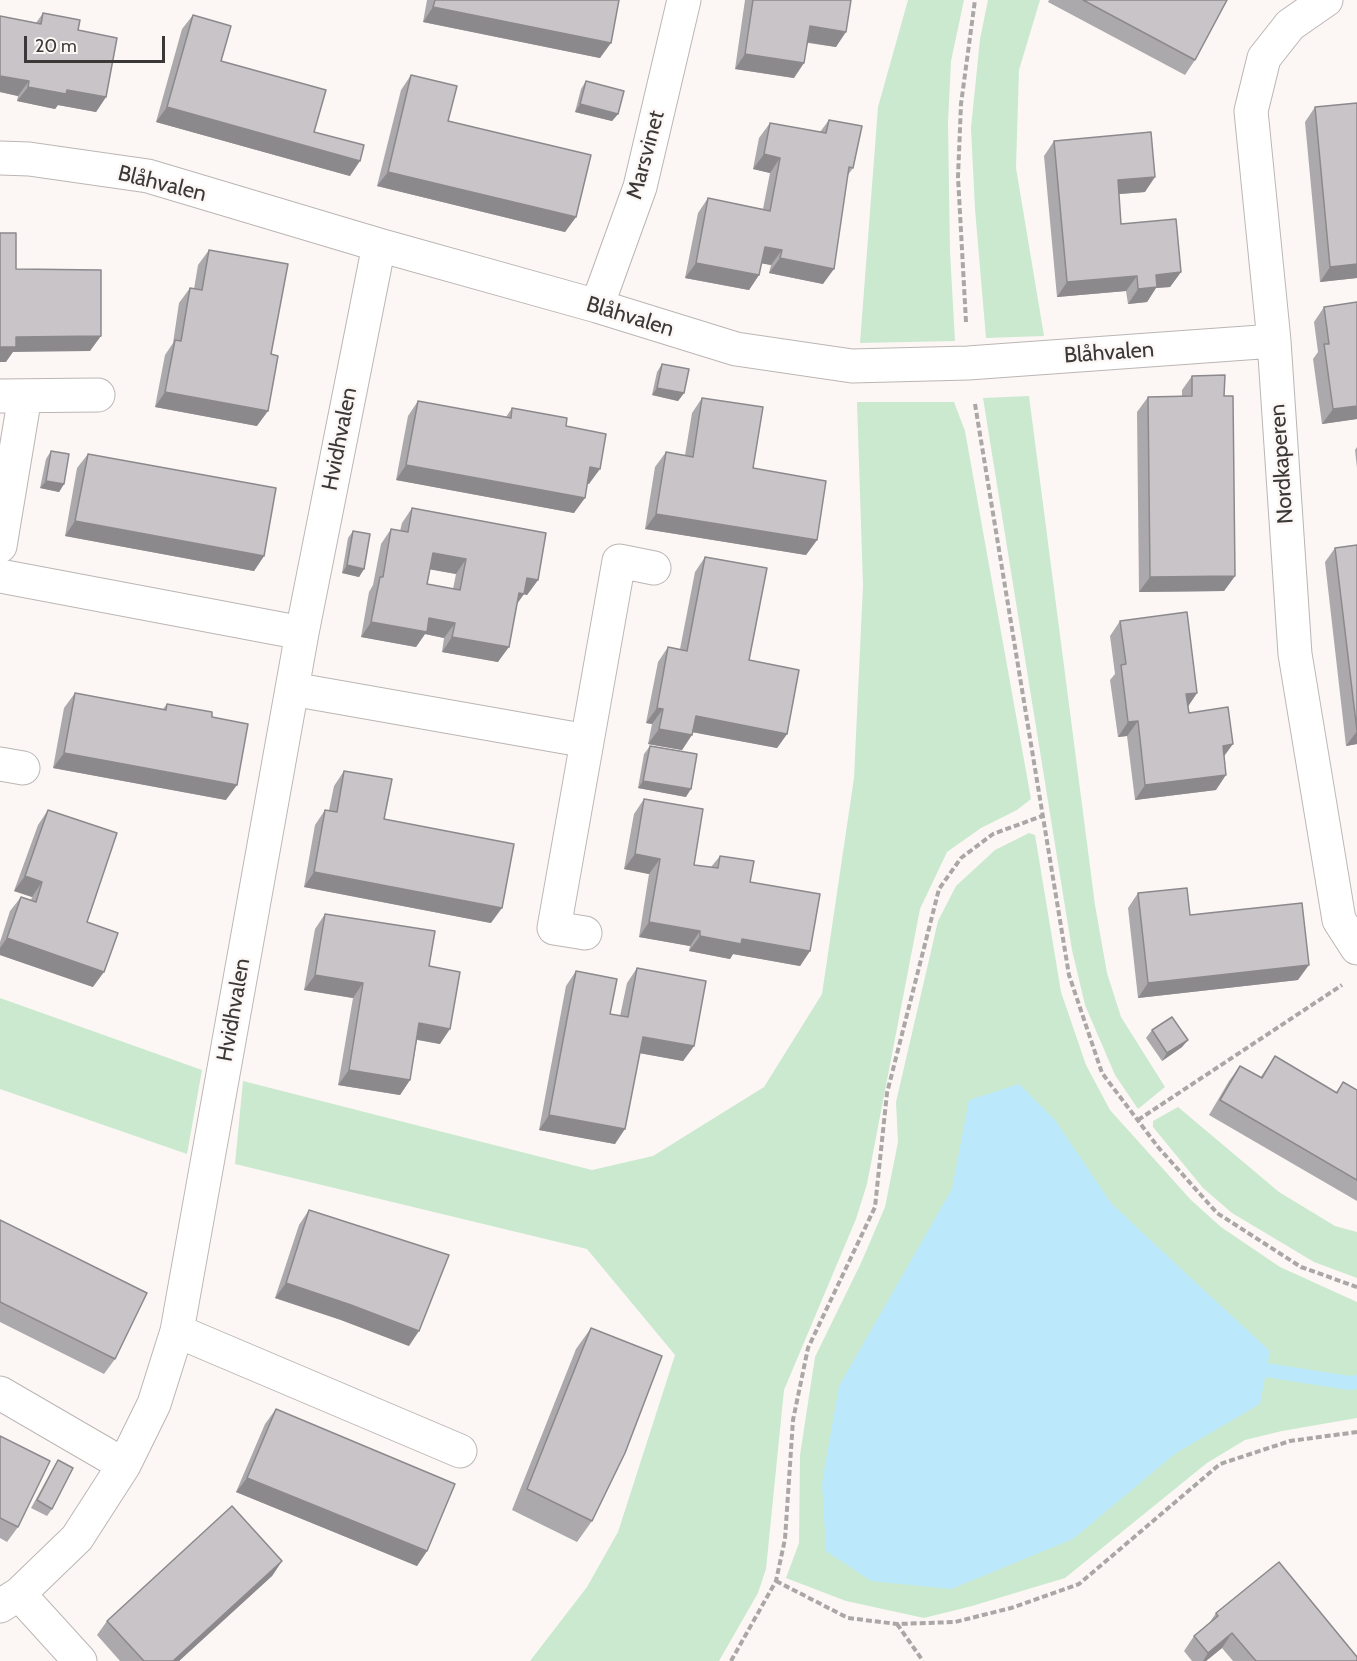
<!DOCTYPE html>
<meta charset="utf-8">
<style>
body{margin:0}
#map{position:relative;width:1357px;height:1661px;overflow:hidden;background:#fcf7f5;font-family:Cabin,sans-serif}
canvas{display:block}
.scale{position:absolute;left:24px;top:36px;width:141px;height:27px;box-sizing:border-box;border:3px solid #3b3938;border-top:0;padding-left:8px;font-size:18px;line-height:21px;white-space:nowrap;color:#3b3938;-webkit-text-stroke:4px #fcf7f5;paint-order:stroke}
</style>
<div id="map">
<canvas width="1357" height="1661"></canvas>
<div class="scale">20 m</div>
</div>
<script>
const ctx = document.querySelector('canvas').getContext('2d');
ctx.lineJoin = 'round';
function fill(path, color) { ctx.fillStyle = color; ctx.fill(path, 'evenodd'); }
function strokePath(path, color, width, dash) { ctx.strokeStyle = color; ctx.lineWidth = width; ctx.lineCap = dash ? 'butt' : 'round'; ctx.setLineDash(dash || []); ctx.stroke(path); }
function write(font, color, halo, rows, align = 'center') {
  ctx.font = font + ' Cabin,sans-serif'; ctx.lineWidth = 5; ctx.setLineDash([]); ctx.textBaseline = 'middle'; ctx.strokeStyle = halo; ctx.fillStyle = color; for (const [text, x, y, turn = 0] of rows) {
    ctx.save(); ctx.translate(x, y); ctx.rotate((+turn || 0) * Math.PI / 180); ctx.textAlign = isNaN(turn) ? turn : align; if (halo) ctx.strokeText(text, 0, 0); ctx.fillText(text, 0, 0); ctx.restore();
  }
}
const green = new Path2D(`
 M908,0H964L951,61L948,123L950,252L955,341L860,343L878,107Z
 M988,0H1040L1019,70L1016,168L1044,336L986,338L975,209L971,128L980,39Z
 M1029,396L1095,905L1107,973L1121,1017L1165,1087L1138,1109L1115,1075L1085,1005L1072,950L983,398Z
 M857,402H954L965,431L1031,799L1017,810L981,828L947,852L920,909L867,1184L856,1219L784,1390L766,1569L758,1593L719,1661H530L587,1587L618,1532L675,1355L587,1249L235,1164L243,1081L592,1170L653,1156L764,1087L822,994L854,778L863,585Z
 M1029,833L1035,835L1061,992L1086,1065L1110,1110L1191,1200L1221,1227L1280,1267L1357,1302V1418L1282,1431L1245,1440L1207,1463L1065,1578L972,1606L924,1618L846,1601L786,1578L799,1543L800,1455L815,1357L861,1263L885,1207L898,1142L896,1102L938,921L956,886L995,850Z
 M0,998L202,1070L187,1154L0,1089Z
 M1178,1107L1279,1192L1335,1226L1357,1232V1278L1314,1262L1232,1213L1203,1188L1153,1127V1121Z`);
const water = new Path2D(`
 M1019,1084L1055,1120L1111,1203L1195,1282L1270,1351L1260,1404L1176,1453L1073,1539L951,1589L871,1581L826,1551L822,1483L839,1386L952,1189L969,1100Z`);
const stream = new Path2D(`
 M1266,1370L1349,1383L1357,1382`);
const path = new Path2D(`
 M966,322L958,177L961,104L975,0
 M975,404L1069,975L1102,1073L1158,1147L1217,1213L1301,1267L1357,1287
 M1138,1120L1342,985
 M776,1581L848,1618L897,1624L955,1622L1011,1608L1079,1584L1220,1464L1290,1441L1357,1432
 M897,1624L923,1661
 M731,1661L776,1581L785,1539L793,1420L808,1348L875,1207L887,1093L939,889L961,858L993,834L1042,816`);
const street = new Path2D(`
 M1326,0L1290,25L1264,58L1251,111L1274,341L1295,654L1339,920L1357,948
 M0,158L29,159L148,176L379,245L597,306L736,349L852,366L968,363L1274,341
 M597,306L640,187L684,0
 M0,396L98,395
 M0,546L25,396
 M0,576L302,633
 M292,689L587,741
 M0,764L23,768
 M585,933L554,928L619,561L654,568
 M177,1331L460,1451
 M0,1393L124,1465
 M19,1594L80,1661
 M0,1606L19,1594L77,1538L124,1465L154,1404L177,1331L302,633L379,245`);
const wall = new Path2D(`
 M427,0H619L600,58L423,22Z
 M745,0H851L836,47L808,43L794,78L735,69Z
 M1049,0H1227L1195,60L1185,75L1048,2Z
 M43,13L78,30L106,97L96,112L58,105L55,109L17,101L18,96L0,92V16L36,23Z
 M193,15L221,61L314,132L350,176L156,122L182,29Z
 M411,75L448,121L576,217L565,232L377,186L401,90Z
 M586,81L618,114L612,121L575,112L581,89Z
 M1357,103V278L1320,282L1305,122L1315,107Z
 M829,120L853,168L848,175L823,284L769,273L771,265L761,263L759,275L749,290L685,278L698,213L708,198L763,209L770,173L753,169L759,138L770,123L820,132Z
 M1054,141L1145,192L1119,194L1121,224L1181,272L1170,287L1156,288L1147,302L1128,304L1126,291L1057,297L1044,156Z
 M209,250L257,426L155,407L165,355L173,343L179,303L190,288L194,289L198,265Z
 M1357,302V419L1322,424L1313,359L1318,352L1314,322L1324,307Z
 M662,364L684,393L678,401L652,395L657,372Z
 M1192,376L1224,396L1235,576L1224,591L1139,592L1137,412L1148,397L1182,396V390Z
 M702,398L753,468L817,540L806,555L645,529L655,467L666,452L685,455L692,413Z
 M418,401L506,417L512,408L566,426L589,484L587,483L574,513L396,480L408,416Z
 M1357,447V468L1355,450Z
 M51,451L64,484L59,492L40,488L46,459Z
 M88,454L264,556L254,571L65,536L77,468Z
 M412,508L538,580L527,595L524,594L517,604L498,662L442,652L444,638L425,634L416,647L361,637L369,592L373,585L381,544L391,529L400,531L402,523ZM430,569L456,574L453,589L427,584Z
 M353,531L364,569L359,577L342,573L348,538Z
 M1357,545V744L1346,746L1325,562L1335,548Z
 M705,557L749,660L787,734L777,748L693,732L682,750L648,744L652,724L646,723L658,662L668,647L680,649L695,572Z
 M1120,621L1197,693L1188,706L1189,713L1224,757L1216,790L1135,800L1127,736L1118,737L1110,680L1115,674L1110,636Z
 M75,693L163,709L167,704L226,800L53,768L64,708Z
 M650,746L686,797L638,788L644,754Z
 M344,771L384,819L491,923L304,887L315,825L325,810H329L334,786Z
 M644,799L694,865L711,867L720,856L750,882L810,951L800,966L733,954L730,959L689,951L690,946L639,937L649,874L624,869L634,814Z
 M48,810L87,922L93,987L0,955V942L10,911L21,897L31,900L32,897L14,891L38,825Z
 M1138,893L1190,915L1298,980L1138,998L1128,908Z
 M325,914L429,966L440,1044L417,1040L410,1080L400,1095L338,1085L353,998L304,990L315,929Z
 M637,968L694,1046L683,1061L640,1053L615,1144L539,1130L566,986L576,971L610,1014L620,1016L627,983Z
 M1152,1030L1188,1040L1182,1047L1162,1061L1146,1038Z
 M1275,1056L1336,1092L1343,1082L1357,1090V1201L1209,1115L1229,1081L1240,1066L1260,1078Z
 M309,1210L409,1346L341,1320L275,1298L299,1225Z
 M0,1220L115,1359L104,1374L0,1322Z
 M591,1328L592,1521L577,1542L512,1510L576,1349Z
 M276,1409L427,1551L417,1566L236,1492L265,1424Z
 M0,1436L18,1527L7,1542L0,1538Z
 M58,1460L52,1509L47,1516L31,1508L53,1468Z
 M282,1561L272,1576L179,1661H120L97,1635L107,1621Z
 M1216,1613L1357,1661H1233L1222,1648L1206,1661H1192L1184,1651L1194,1636L1208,1625Z`);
const shadedWall = new Path2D(`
 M433,7L611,43L600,58L423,22Z
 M810,26L846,32L836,47L800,41Z
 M745,54L804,63L794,78L735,69Z
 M0,76L29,81L18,96L0,92Z
 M28,87L67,90L106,97L96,112L58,105L55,109L17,101Z
 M580,104L618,114L612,121L575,112Z
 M167,107L360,161L350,176L156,122Z
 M764,154L780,158L770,173L753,169Z
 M388,172L576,217L565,232L377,186Z
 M1155,177L1145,192L1107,195L1118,180Z
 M765,247L782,250L771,265L754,262Z
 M780,258L834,269L823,284L769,273Z
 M696,263L759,275L749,290L685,278Z
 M1357,264V278L1320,282L1330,267Z
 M1181,272L1170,287L1156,288L1147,302L1128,304L1138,289L1156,275Z
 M1137,276L1126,291L1057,297L1067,282Z
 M101,336L90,351L13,352L6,362H0V347L16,337Z
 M657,388L684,393L678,401L652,395Z
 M165,392L268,411L257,426L155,407Z
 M1357,406V419L1322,424L1333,409Z
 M406,465L585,498L574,513L396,480Z
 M590,467L600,469L589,484L580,482Z
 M46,481L64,484L59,492L40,488Z
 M656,514L817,540L806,555L645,529Z
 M75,521L264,556L254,571L65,536Z
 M433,553L466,559L456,574L422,568Z
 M347,565L364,569L359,577L342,573Z
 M1235,576L1224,591L1139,592L1150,577Z
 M527,578L538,580L527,595L524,594L513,609L508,608Z
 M429,618L455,623L444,638L425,634L416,647L361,637L371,622Z
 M452,637L509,647L498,662L442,652Z
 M1197,693L1187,708L1186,694Z
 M657,708L663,709L652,724L646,723Z
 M696,716L787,734L777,748L686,731Z
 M1138,721L1127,736L1118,737L1128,722Z
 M659,729L692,735L682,750L648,744Z
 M1357,731V744L1346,746Z
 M1233,744L1222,759L1223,746Z
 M64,753L237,785L226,800L53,768Z
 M1226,775L1216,790L1135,800L1145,785Z
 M643,781L691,789L686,797L638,788Z
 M635,854L660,859L649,874L624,869Z
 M314,872L502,908L491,923L304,887Z
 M25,876L42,882L32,897L14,891Z
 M649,922L700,931L690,946L639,937Z
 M700,936L742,939L810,951L800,966L733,954L730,959L689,951Z
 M7,938L104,972L93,987L0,955V948Z
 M1309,965L1298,980L1138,998L1148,983Z
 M315,975L363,983L353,998L304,990Z
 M419,1023L450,1029L440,1044L409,1038Z
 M643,1037L694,1046L683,1061L633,1052Z
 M1188,1040L1182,1047L1162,1061L1167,1053Z
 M349,1070L410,1080L400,1095L338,1085Z
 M549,1115L625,1129L615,1144L539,1130Z
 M286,1283L351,1305L419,1331L409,1346L341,1320L275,1298Z
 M247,1478L427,1551L417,1566L236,1492Z
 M282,1561L272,1576L179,1661H173Z
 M1232,1633L1222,1648L1206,1661H1203L1208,1653Z`);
const building = new Path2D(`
 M435,0H619L611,43L433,7Z
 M753,0H851L846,32L810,26L804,63L745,54Z
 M1083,0H1227L1195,60Z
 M43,13L80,20L78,30L117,38L106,97L67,90L66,94L28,87L29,81L0,76V16L41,24Z
 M193,15L231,26L221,61L326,90L314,132L364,145L360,161L167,107Z
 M411,75L457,86L448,121L591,155L576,217L388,172Z
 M586,81L624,91L618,114L580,104Z
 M1357,103V264L1330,267L1315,107Z
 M829,120L862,126L853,168L849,167L834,269L780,258L782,250L765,247L759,275L696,263L708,198L770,211L780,158L764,154L770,123L826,133Z
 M1151,132L1155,177L1118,180L1121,224L1176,219L1181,272L1156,275L1157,287L1138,289L1137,276L1067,282L1054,141Z
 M0,233H16V269L101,270V336L16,337V347H0Z
 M209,250L288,264L271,354L278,356L268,411L165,392L175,340L181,341L190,288L202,290Z
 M1357,302V406L1333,409L1324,344H1329L1324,307Z
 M662,364L689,369L684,393L657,388Z
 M1225,375L1224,396H1233L1235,576L1150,577L1148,397L1192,396V376Z
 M702,398L763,407L753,468L826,481L817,540L656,514L666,452L693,457Z
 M418,401L511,418L512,408L567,418L566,426L606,434L600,469L590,467L585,498L406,465Z
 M51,451L69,454L64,484L46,481Z
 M88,454L276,488L264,556L75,521Z
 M412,508L546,533L538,580L527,578L524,594L519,593L509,647L452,637L455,623L429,618L427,632L371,622L380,577H383L391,529L408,532ZM433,553L466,559L460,590L427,584Z
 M353,531L370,534L364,569L347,565Z
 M1357,545V731L1335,548Z
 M705,557L767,568L749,660L799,670L787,734L696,716L692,735L659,729L663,709L657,708L668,647L687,651Z
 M1187,612L1197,693L1186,694L1189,713L1228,707L1233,744L1223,746L1226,775L1145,785L1138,721L1128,722L1121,665L1126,664L1120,621Z
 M75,693L166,710L167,704L212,712V717L248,724L237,785L64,753Z
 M650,746L697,754L691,789L643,781Z
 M344,771L392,779L384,819L514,844L502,908L314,872L325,810L337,812Z
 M644,799L703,809L694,865L718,868L720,856L754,861L750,882L820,894L810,951L742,939L741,944L700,936V931L649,922L660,859L635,854Z
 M48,810L117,833L87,922L118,933L104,972L7,938L21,897L36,902L42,882L25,876Z
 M1187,888L1190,915L1302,903L1309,965L1148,983L1138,893Z
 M325,914L435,931L429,966L460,972L450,1029L419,1023L410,1080L349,1070L363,983L315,975Z
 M637,968L706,981L694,1046L643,1037L625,1129L549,1115L576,971L617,979L610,1014L628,1017Z
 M1172,1017L1188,1040L1167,1053L1152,1030Z
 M1275,1056L1337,1093L1343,1082L1357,1090V1180L1220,1100L1240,1066L1262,1078Z
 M309,1210L449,1255L419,1331L351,1305L286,1283Z
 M0,1220L147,1293L115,1359L0,1302Z
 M591,1328L662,1356L625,1453L592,1521L527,1489Z
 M276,1409L455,1484L427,1551L247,1478Z
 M0,1436L50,1461L18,1527L0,1518Z
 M58,1460L73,1468L52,1509L37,1500Z
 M232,1506L282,1561L173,1661H144L107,1621Z
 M1279,1562L1357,1657V1661H1256L1232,1633L1208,1653L1194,1636L1218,1616L1216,1613Z`);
const streetNames = [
 ["Marsvinet",646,155,-75],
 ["Blåhvalen",162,184,14],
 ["Blåhvalen",630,317,17],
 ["Blåhvalen",1109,353,-4],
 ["Hvidhvalen",340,439,-79],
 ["Nordkaperen",1282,464,-94],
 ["Hvidhvalen",234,1010,-80]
];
fill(green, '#cae9cf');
fill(water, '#bce8fc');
strokePath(stream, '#bce8fc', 14);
strokePath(street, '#bbb6b4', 35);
strokePath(path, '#aba7a6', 4, [6, 3]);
strokePath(street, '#fff', 33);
fill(wall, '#aca9ac');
fill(shadedWall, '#8c898c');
fill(building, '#c8c4c8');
strokePath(building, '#8c898c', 1.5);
write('22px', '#3b3938', '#fcf7f5', streetNames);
</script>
